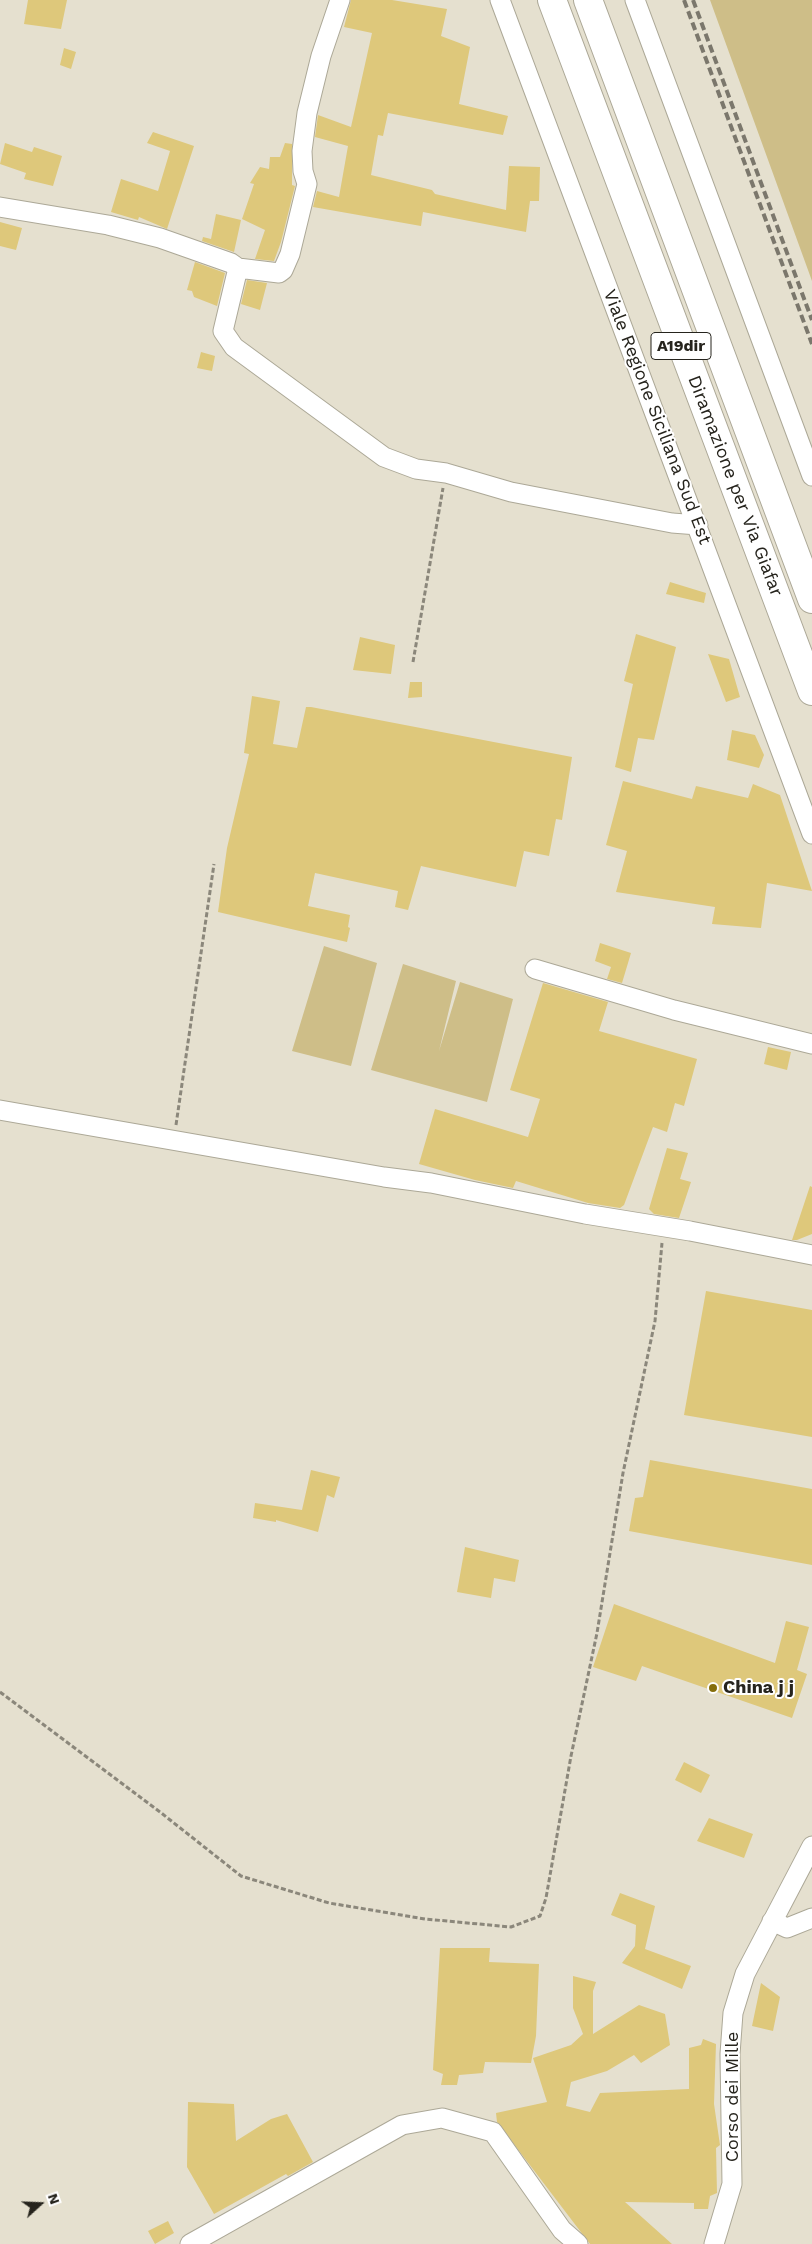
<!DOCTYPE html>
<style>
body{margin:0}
#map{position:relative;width:812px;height:2244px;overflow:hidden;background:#e5e0cf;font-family:"Work Sans",sans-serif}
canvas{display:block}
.north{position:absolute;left:15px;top:2179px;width:50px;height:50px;-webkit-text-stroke:4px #fff;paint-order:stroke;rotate:70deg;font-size:14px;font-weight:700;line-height:20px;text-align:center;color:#26241d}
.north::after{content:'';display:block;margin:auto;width:18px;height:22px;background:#26241d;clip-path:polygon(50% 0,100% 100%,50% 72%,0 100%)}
</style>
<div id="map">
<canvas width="812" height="2244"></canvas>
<div class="north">N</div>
</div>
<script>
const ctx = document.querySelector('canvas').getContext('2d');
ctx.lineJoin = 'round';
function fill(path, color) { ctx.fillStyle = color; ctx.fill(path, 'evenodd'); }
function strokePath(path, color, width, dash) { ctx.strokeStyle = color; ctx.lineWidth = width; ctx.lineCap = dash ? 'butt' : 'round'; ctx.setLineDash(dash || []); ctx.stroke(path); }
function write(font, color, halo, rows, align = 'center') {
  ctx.font = font + ' "Work Sans",sans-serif'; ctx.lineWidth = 4; ctx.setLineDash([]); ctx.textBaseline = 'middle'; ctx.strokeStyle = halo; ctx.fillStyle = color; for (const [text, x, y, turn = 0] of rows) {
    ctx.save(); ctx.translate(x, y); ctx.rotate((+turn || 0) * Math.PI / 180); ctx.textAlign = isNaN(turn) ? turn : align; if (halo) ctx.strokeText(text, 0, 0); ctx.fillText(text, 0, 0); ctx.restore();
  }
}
const green = new Path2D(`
 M710,0H812V281Z
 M324,946L377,963L351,1066L292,1051Z
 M403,964L456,981L439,1051L460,982L513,999L487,1102L371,1070Z`);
const building = new Path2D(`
 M28,0H67L61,29L24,24Z
 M351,0H392L447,9L441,36L470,47L459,104L508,116L503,135L388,113L383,136L378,135L371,175L432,190L435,194L506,210L509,166L540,167L539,201H530L526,232L423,212L421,226L313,207L317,191L339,197L348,146L315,137L318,115L351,127L372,33L344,27Z
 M64,48L76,52L71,69L60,65Z
 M153,132L194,146L167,229L139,217L138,220L111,212L121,179L158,191L170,151L147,143Z
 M5,143L32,152L34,147L62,156L53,186L24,179L26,173L0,164Z
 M285,143L292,144V185L295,186L281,242L274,261L255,259L265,230L242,219L254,184L250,183L260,167L269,169L270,157H280Z
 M216,214L241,220L234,252L202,241L203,237L211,239Z
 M0,222L22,228L16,250L0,246Z
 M195,262L225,273L217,306L194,297L192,291L187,290Z
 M247,280L267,283L260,310L241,304Z
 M201,352L215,356L212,371L197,368Z
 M670,582L706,593L704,603L666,594Z
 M636,634L676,647L654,740L638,738L631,772L615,767L633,684L624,681Z
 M360,637L395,645L391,674L353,670Z
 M708,654L729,659L740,697L726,702Z
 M410,682H422V697L408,698Z
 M252,696L280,701L273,744L297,748L306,707H311L572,757L562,820L556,819L549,856L524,851L516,887L421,866L408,910L395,907L398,891L315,873L308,906L350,915L348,927L350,928L347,942L218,912L227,848L249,754L244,753Z
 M732,730L755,735L764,755L759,768L727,760Z
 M623,781L692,799L696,786L748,798L753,784L780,795L812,891L767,883L761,928L712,924L715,907L616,892L627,851L606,845Z
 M600,943L631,953L622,983L607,979L611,967L595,961Z
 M543,983L608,1002L599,1031L697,1059L684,1106L675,1103L667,1132L653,1127L624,1205L620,1208L588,1203L516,1181L513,1188L475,1180L419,1164L435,1109L528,1137L540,1099L510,1090Z
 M768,1047L791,1052L787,1070L764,1064Z
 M667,1148L688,1153L680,1179L691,1182L679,1218L654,1214L649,1209Z
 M810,1186L812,1187V1234L797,1240H792Z
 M706,1291L812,1310V1437L684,1415Z
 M650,1460L812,1489V1565L629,1531L635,1498L643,1497Z
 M311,1470L340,1477L334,1498L327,1495L318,1532L276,1520V1522L253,1518L255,1503L302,1510Z
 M465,1547L519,1560L515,1582L494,1578L491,1598L457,1592Z
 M614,1604L775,1663L786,1621L809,1627L797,1670L807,1674L792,1718L642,1666L636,1681L593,1667Z
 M684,1762L710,1775L701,1793L675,1780Z
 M709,1818L753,1834L744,1858L697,1841Z
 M620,1893L655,1906L645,1949L691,1966L682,1989L622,1963L635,1946L636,1925L611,1915Z
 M440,1948H490L489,1962L539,1964L536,2036L531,2063L485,2062L483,2073L459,2075L457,2085H441L443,2074L433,2070Z
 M573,1976L596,1982L593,1991V2034L639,2005L665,2014L670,2045L641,2063L634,2055L607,2071L571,2082L566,2106L590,2112L600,2093L689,2089V2048L701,2045L703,2039L716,2044L714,2104L720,2145L716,2148L717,2193L710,2196L708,2209H694V2203L625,2202L672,2244H590L497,2122L496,2113L547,2102L533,2058L571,2045L583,2034L573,2008Z
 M761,1983L780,1997L773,2031L752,2026Z
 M188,2102L234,2104L236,2141L271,2119L287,2114L313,2162L288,2176L286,2174L214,2214L187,2167Z
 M168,2221L174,2233L155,2244L148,2231Z`);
const path = new Path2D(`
 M413,662L443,488
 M176,1125L214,864
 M0,1692L160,1812L241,1876L329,1903L425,1919L511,1927L540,1916L546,1898L571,1756L597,1633L623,1473L655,1321L662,1243`);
const minor = new Path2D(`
 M500,0L812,834
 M635,0L812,476
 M0,207L108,225L160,238L231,263L238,268L223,331L234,347L384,457L416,469L446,473L511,492L672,523L698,525
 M238,268L279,273L283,270L290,254L307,184L303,171L302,151L307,113L321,56L340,0
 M535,969L674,1010L812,1044
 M0,1110L384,1177L431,1183L585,1214L690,1231L812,1255
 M772,1921L787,1928L812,1918
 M190,2244L402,2125L442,2118L493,2132L562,2230L578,2244
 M714,2244L732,2184L730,2054L733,2013L745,1974L812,1846`);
const highway = new Path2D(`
 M552,0L812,691
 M588,0L812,599`);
const rail = new Path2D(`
 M684,0L812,344
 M693,0L812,320`);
const markers = [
 [713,1688,5,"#856e0c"]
];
const shields = [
 [681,346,60]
];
const shieldNames = [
 ["A19dir",681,346]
];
const streetNames = [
 ["Viale Regione Siciliana Sud Est",657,417,69],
 ["Diramazione per Via Giafar",735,486,69],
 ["Corso dei Mille",733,2097,-90]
];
const poiNames = [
 ["China j j",723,1688]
];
fill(green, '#cebe88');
fill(building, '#dec87b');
strokePath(minor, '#aca897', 21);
strokePath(highway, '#aca897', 30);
strokePath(path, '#8b877b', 3, [5, 2.5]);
strokePath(minor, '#fff', 19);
strokePath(highway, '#fff', 28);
strokePath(rail, '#7b776c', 4, [8, 4]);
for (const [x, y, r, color] of markers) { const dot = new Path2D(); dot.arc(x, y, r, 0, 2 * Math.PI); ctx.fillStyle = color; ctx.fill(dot); strokePath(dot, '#fff', 2); }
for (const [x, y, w] of shields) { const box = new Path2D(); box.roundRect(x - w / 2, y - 13.5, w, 27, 4); ctx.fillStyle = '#fff'; ctx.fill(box); strokePath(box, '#26241d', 1); }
write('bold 16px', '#26241d', null, shieldNames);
write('18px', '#26241d', '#fff', streetNames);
write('bold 18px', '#26241d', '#fff', poiNames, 'left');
</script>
